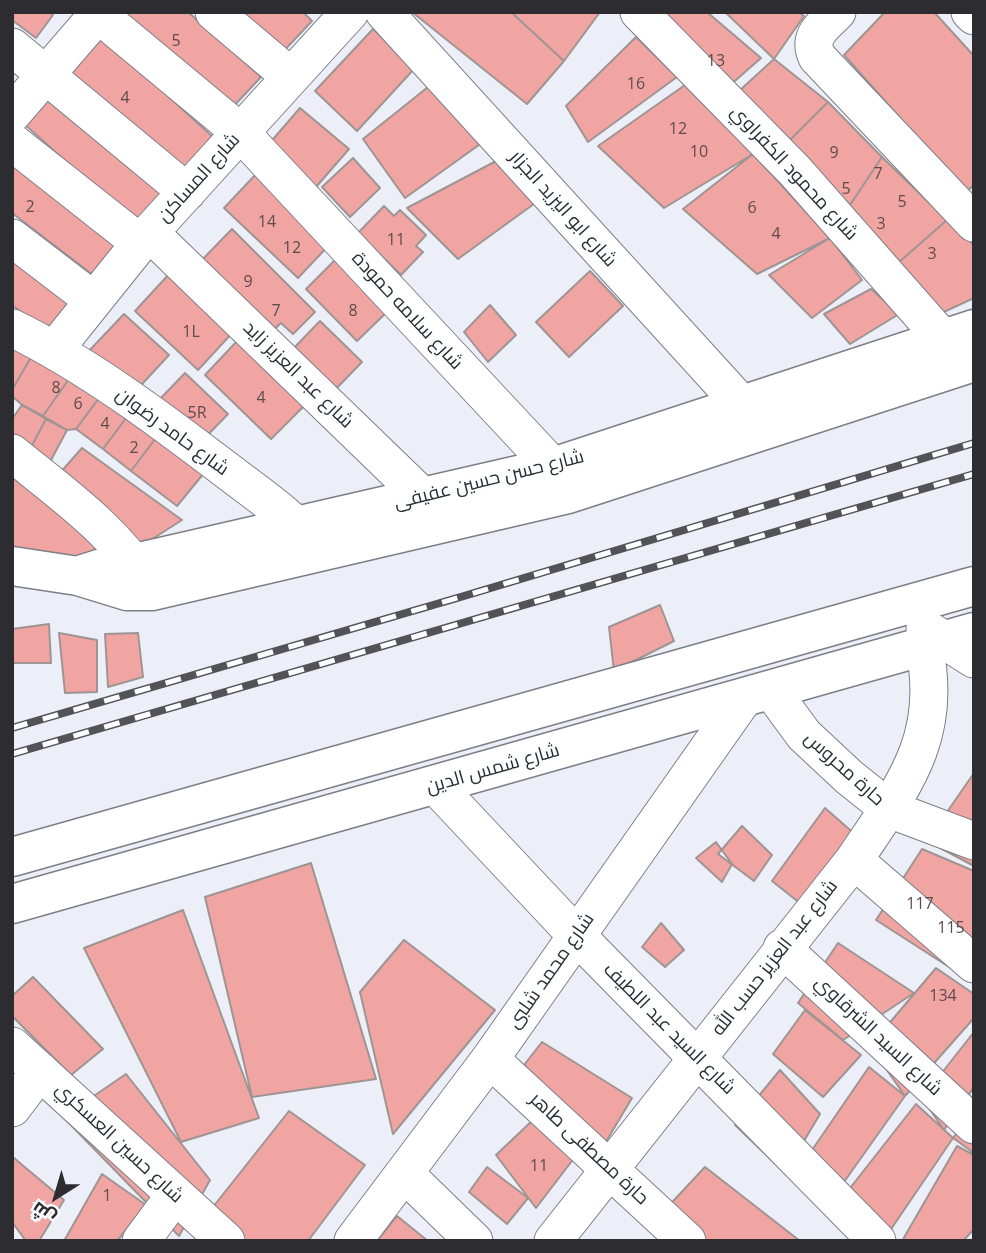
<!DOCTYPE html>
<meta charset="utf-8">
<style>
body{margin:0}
#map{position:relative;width:986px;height:1253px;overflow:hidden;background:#edeff8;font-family:"Open Sans",Cairo,sans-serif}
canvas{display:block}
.frame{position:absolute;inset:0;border:14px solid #2d2d31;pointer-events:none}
.north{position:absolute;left:21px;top:1162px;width:70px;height:70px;-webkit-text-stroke:5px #fcfdff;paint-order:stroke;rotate:217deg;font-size:19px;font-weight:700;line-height:28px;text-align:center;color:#2d2d31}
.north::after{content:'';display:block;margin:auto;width:24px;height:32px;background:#2d2d31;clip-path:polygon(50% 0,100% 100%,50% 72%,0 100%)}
</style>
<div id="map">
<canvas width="986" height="1253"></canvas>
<div class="frame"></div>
<div class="north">ش</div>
</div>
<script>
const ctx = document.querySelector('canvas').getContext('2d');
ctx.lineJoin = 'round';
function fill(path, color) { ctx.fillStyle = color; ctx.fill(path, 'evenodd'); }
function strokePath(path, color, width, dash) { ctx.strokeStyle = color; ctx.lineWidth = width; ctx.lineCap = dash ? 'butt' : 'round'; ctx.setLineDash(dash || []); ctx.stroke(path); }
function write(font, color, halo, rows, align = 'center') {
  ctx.font = font + ' "Open Sans",Cairo,sans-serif'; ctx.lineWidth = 5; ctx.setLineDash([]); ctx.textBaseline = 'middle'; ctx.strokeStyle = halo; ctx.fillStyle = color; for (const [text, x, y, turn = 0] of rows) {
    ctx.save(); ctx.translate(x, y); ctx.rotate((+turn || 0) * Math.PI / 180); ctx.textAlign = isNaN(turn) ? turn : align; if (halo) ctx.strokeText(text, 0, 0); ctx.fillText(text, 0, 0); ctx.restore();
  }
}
const building = new Path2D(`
 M12,12H49L53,15L36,38L12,20Z
 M122,12H188L261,77L230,110Z
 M230,12H303L312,21L278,57Z
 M412,12H511L564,61L527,104Z
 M511,12H600L564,61Z
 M662,12H707L761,58L720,94Z
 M725,12H799L804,16L774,59Z
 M885,12H934L974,56V185L966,192L844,55Z
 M95,29L215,139L180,177L60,67Z
 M373,29L415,68L357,131L315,91Z
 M636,37L677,77L588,142L566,106Z
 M774,59L828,102L785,145L727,102Z
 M44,80L168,190L137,225L13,114Z
 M685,85L753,154L664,208L598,146Z
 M428,87L483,142L405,198L363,139Z
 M828,102L882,157L846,211L785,145Z
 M300,108L349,149L316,187L268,145Z
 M753,154L830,238L757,274L683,209Z
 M12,155L121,238L93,275L12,213Z
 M882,157L947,220L898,263L846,211Z
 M353,158L380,188L350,217L322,187Z
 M498,160L549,193L458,259L407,208Z
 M258,172L331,243L298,278L224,208Z
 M384,206L394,216L400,210L426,235L416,246L423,252L401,275L358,233Z
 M947,220L974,245V298L935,316L898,263Z
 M232,229L315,312L293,334L281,323L267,336L197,265Z
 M830,238L862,280L812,318L769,275Z
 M12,244L76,293L48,332L12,305Z
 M339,256L390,309L357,341L306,289Z
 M590,271L623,306L569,357L536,322Z
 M171,272L234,331L198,370L135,311Z
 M871,289L899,314L850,344L824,314Z
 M490,305L516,335L488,362L464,332Z
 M124,314L169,355L131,396L87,353Z
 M320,321L362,362L332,393L290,352Z
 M12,333L37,347L12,390Z
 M240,338L307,403L271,439L205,375Z
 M37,347L76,369L43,416L22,405L12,396V390Z
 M76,369L105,390L76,429L67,430L43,416Z
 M185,373L228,414L201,442L158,401Z
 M105,390L132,410L103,449L76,429Z
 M22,405L46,419L29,451L12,441V419Z
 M132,410L162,430L131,471L103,449Z
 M46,419L67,430L50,462L29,451Z
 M162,430L209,467L177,506L131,471Z
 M82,448L182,520L143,545L59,474Z
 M12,462L116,557L12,555Z
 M660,605L674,641L614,671L609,627Z
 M49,624L51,663H12V629Z
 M59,633L97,640V692L65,693Z
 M138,633L143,677L108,687L105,634Z
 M974,773V866L927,841Z
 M825,808L865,843L811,912L772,881Z
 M742,826L772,855L754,881L718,854Z
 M716,842L732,864L722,882L696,858Z
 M922,849L974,871V983L876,920Z
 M311,863L376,1079L252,1097L205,897Z
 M183,910L259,1118L181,1142L84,948Z
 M661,923L684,950L665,967L642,947Z
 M404,940L495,1010L393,1134L360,992Z
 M838,943L914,993L843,1040L798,1003Z
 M936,968L974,994V1018L905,1096L870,1046Z
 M33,977L103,1049L71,1075L12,1016V996Z
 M805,1010L861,1055L823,1097L773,1054Z
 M974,1032V1087L944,1130L922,1098Z
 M542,1042L632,1098L604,1145L524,1065Z
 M869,1067L905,1096L834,1196L810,1153Z
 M780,1070L820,1114L785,1173L735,1125Z
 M126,1074L210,1180L179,1236L63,1117Z
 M916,1104L953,1138L887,1235L847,1192Z
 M974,1110V1153L953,1138Z
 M289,1111L365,1165L308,1241H203L194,1231Z
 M534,1119L578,1153L536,1208L496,1155Z
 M957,1146L974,1155V1229L963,1241H902Z
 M14,1158L64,1200L39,1241H26L12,1222V1160Z
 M487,1167L528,1198L507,1224L469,1192Z
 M705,1167L800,1241H695L662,1213Z
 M102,1174L146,1205L117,1241H64Z
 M397,1216L428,1241H377Z`);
const minor = new Path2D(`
 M214,12L291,77
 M384,12L742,405
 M639,12L795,171L943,339
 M837,12C823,26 807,36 817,57L974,223
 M970,12L974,16
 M98,14L240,132L553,467L566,490
 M12,47L187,192
 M12,114L100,12
 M12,142L140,243
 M150,233L423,497L436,520
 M12,238L93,300
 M12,328C88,365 162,421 229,472C259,495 291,516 314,545
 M55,349L140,243L350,12
 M12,453C61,493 114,530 148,584
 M925,628L974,659
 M771,690L804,735L849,777L889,809L974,841
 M435,785L576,935L877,1241
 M854,860L974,964
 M782,948L974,1125
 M12,1046L226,1241
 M490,1059L687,1241
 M12,1108L40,1071
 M404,1173L474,1241
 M141,1241L175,1195
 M353,1241L490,1059L744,698
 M553,1241L854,860C902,788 944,738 924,647`);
const tertiary = new Path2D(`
 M12,566L78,576L127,591H152L568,494L974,362
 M80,575L115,564L135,563L553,467L974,329
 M12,857L974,586
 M12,904L974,632`);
const rail = new Path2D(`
 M12,728L464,596L974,443
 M12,754L974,474`);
const numberNames = [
 ["5",176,41],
 ["13",716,61],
 ["16",636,84],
 ["4",125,98],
 ["12",678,129],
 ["10",699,152],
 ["9",834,153],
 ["7",878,174],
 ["5",846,189],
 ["5",902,202],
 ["2",30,207],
 ["6",752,208],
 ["14",267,222],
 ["3",881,224],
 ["4",776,234],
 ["11",396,240],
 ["12",292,248],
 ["3",932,254],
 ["9",248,282],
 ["7",276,311],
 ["8",353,311],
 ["1L",191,332],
 ["8",56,388],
 ["4",261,398],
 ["6",78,404],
 ["5R",197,413],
 ["4",105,424],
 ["2",134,448],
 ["117",920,904],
 ["115",951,928],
 ["134",943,996],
 ["11",539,1166],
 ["1",107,1196]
];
const streetNames = [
 ["شارع محمود الكفراوي",794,173,47],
 ["شارع المساكن",199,178,-48],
 ["شارع ابو اليزيد الجزار",563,209,48],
 ["شارع سلامه حمودة",407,311,47],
 ["شارع عبد العزيز زايد",298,375,44],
 ["شارع حامد رضوان",172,432,36],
 ["شارع حسن حسين عفيفى",489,480,-14],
 ["شارع شمس الدين",493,769,-16],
 ["حارة محروس",844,769,42],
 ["شارع عبد العزيز حسب الله",775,958,-52],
 ["شارع محمد شلبى",551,971,-55],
 ["شارع السيد عبد اللطيف",669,1029,45],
 ["شارع السيد الشرقاوي",878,1036,43],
 ["شارع حسين العسكري",119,1143,43],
 ["حارة مصطفى طاهر",589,1149,43]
];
fill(building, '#f1a5a2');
strokePath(building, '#9e9493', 2);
strokePath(minor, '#7d7f87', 39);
strokePath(tertiary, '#7d7f87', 41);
strokePath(minor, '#fff', 37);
strokePath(tertiary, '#fff', 38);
strokePath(rail, '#525257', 8);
strokePath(rail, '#fcfdff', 5, [16]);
write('16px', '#5e4b4d', null, numberNames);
write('19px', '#2d2d31', '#fcfdff', streetNames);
</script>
